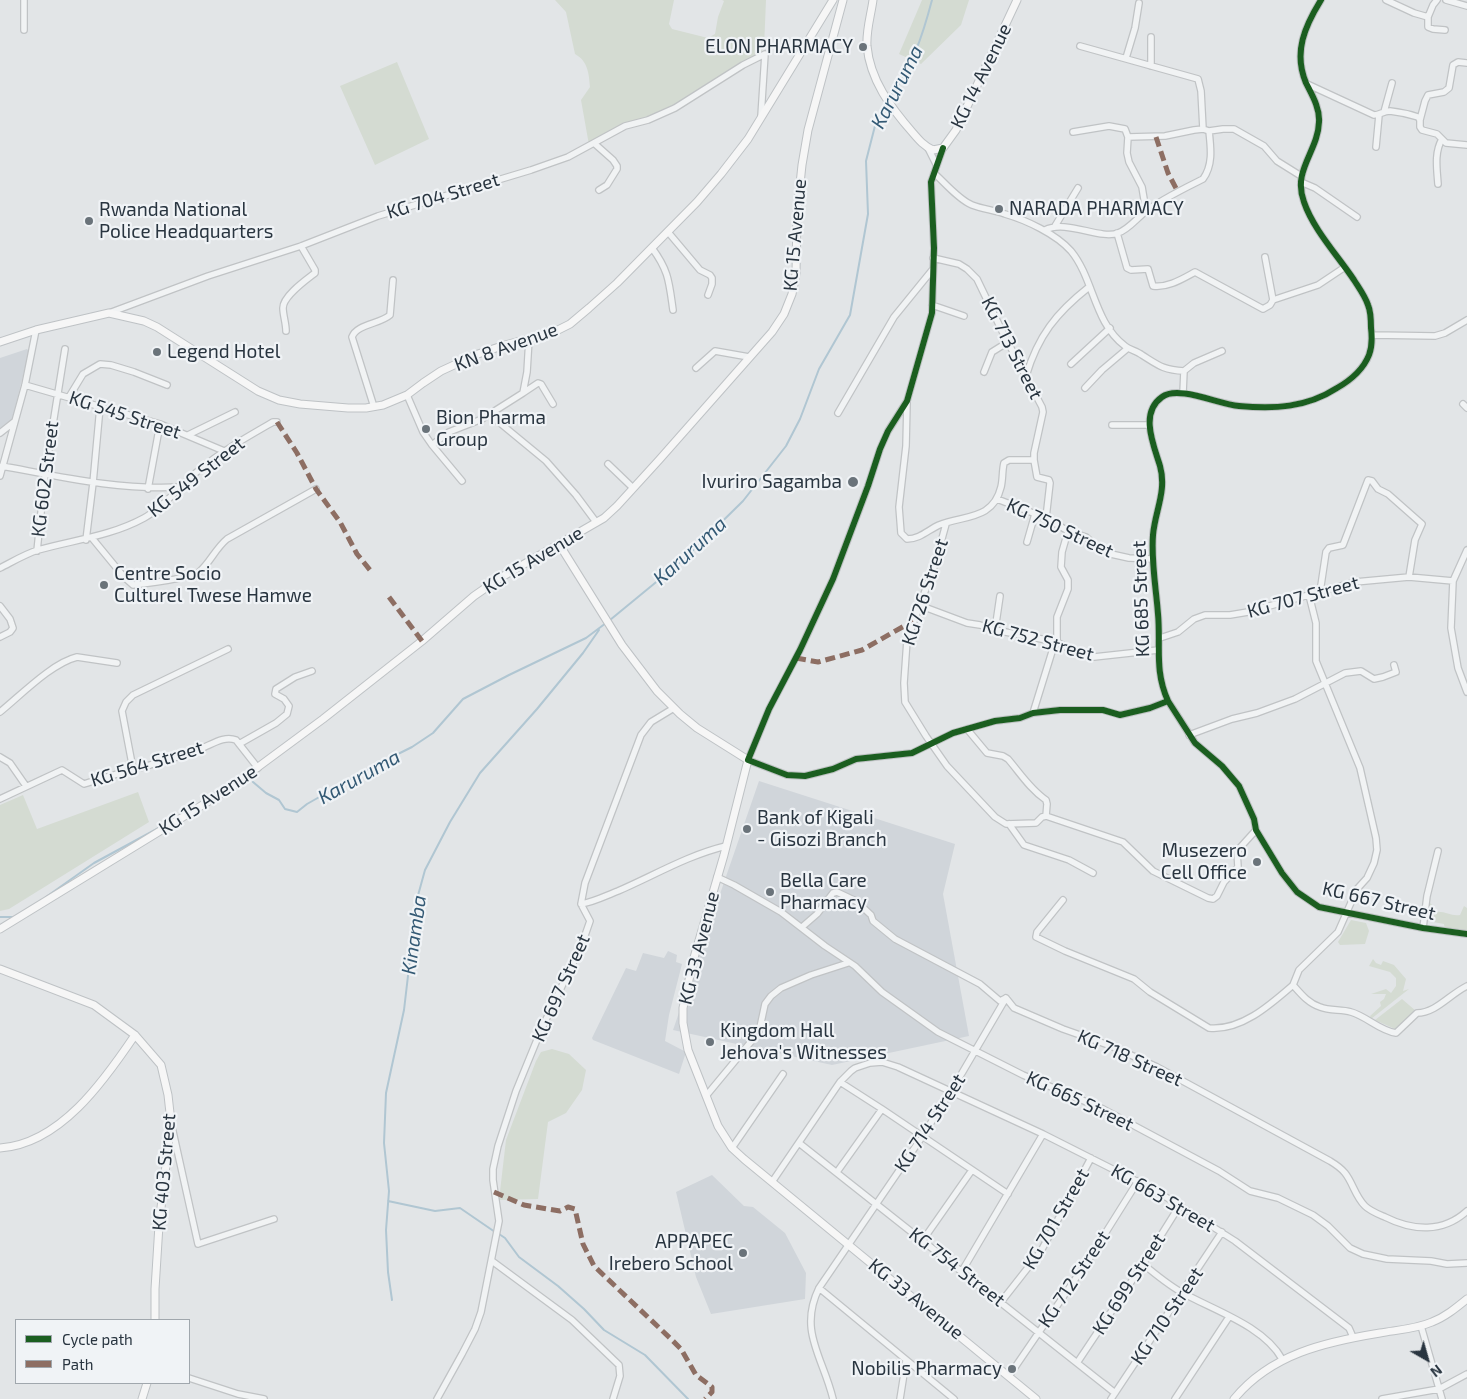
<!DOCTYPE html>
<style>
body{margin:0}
#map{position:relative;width:1467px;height:1399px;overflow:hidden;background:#e2e5e7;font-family:"Exo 2",sans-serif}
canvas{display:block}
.legend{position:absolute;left:15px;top:1319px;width:175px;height:65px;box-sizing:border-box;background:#f0f3f6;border:1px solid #a0a7ad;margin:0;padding:6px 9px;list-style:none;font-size:15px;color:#293540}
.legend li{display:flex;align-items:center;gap:10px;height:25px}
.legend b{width:25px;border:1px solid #a0a7ad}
.north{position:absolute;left:1402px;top:1334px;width:50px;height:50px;-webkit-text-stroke:4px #f0f3f6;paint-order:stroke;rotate:142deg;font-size:14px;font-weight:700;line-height:20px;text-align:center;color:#293540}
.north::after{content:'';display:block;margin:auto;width:18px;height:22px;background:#293540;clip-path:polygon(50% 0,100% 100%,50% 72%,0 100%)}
</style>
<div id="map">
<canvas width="1467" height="1399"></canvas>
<ul class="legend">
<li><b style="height:6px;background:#1b5e20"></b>Cycle path</li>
<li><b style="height:6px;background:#8d6e63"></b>Path</li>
</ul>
<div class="north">N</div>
</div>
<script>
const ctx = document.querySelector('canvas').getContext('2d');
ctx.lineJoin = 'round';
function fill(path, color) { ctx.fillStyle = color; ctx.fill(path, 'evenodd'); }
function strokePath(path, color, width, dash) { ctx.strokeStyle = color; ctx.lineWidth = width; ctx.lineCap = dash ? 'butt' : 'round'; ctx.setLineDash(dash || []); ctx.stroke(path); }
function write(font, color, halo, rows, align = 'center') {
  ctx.font = font + ' "Exo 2",sans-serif'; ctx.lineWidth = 4.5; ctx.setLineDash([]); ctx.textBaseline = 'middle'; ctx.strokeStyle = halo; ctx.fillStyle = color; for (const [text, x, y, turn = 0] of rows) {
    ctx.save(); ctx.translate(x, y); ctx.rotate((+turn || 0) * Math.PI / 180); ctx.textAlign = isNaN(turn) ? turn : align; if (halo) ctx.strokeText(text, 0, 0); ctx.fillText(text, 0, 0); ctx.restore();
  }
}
const built = new Path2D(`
 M27,349L29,351L11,425L0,433V358Z
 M759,781L955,844L943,894L969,1036L832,1065L673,1030Z
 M668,951L677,955L676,962L682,964L669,1015L665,1041L686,1052L679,1074L593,1040L592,1038L626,968L636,971L643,953L664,958Z
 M712,1175L744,1206L753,1207L785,1233L806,1273L805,1299L711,1314L696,1277L676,1192Z`);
const green = new Path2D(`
 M555,0H674L669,24L672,29L708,38L715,34L718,17L724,1L722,0H766L764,48L761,52L684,107L661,116L622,126L589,145L581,100L590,87C589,74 588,61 575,54L566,12Z
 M922,0H969L961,25L921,64L899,54Z
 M397,62L429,139L375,165L340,86Z
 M138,792L149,822L9,909L0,911V805L23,795L37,829Z
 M1428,903H1430L1432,905L1430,913L1432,916L1433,913C1442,909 1451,917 1460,915L1464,906L1467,908V934L1459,929L1455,933L1445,930L1444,924L1428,921L1426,918Z
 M1351,920L1366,923L1369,931L1365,944L1340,945L1338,942Z
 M1373,959L1376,963L1381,965L1383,961L1394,965L1406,979L1403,991L1409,989L1371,1019L1370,1016L1381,1006L1380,1002L1384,999L1386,994H1371L1386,989L1391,993L1396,986V978L1390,972L1369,966Z
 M1402,999L1416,1011L1395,1029L1375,1020Z
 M552,1049L569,1054L586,1070L582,1090L566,1113L548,1122L538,1199L499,1200L506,1140L536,1061L541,1052Z`);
const stream = new Path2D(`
 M889,99C912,67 922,38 932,0
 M610,620L683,560L743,501L786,446L800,419L819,369L850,315L868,214L866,161L877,118L887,103
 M253,782L266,793L279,800L285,809L297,812L307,804L374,766L412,747L433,733L463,699L509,675L586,638L606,623
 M219,791L233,781
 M46,897L94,863L166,824
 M0,917H13
 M388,1201L435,1211L460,1208L495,1232
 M499,1234L505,1238L519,1257L558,1286L584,1309L604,1330L645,1355L688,1399
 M392,1300L388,1272L386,1230L389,1191L384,1143L386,1093L404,1010L417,899L425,870L450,822L480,773L537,709L583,653L599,630`);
const minor = new Path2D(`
 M24,0V30
 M1386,0L1414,13L1428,17L1433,5L1437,0
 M1446,0L1467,6
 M1428,17V27L1433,29L1445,30
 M1151,37V66
 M1080,46L1198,79L1201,91L1203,129
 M1126,58L1135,28L1139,3
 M1307,84L1374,115C1380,115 1383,111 1390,111C1399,112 1409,114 1418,117L1420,120V127L1422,130L1437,134L1446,143L1467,145
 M1384,112L1392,83
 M1420,120L1425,101L1428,95L1444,92L1449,88L1453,65L1458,62L1467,63
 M1073,132L1109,126L1125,129L1128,137L1165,136L1194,130L1203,129L1209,131L1223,129H1234L1264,146L1277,161L1301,176
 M1128,137L1127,153L1129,162L1142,187L1146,211
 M595,144L613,160L617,166V169L607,185L599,190
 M1376,147L1379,115
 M928,148L936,164
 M943,148L931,182L934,248L932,313L907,401L888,431L880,449L868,486L833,579L800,650L769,709L748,760L787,775L805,776L833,769L856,759L912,753L953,733L995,721L1020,718L1033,713L1060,710H1103L1120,715L1150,708L1168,701L1195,743L1222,766L1239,786L1254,819L1256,830L1282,873L1297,892L1319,907L1423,928L1467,934
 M934,173C944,182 959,200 972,205C982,209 994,210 1005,214C1026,220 1056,234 1071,251C1094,279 1094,323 1125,346C1130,350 1137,351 1142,355C1158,365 1163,370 1184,371L1183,393
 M1301,182L1315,188L1357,217
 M1438,184C1437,169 1434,153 1442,139
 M1055,226L1078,188
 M1045,230C1066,219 1100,240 1118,233C1129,229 1136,219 1145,212C1160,200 1185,188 1203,179C1213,165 1211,149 1209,131
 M668,232L700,270L710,275L712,278V284L708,295
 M1117,233L1127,268L1131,270L1148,269L1153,286C1168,288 1182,279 1195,272L1263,309L1270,305L1273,300L1318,285L1345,267
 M652,248C669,271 669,282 673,310
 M1265,257L1273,300
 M933,258L959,264L967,269L977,279L1003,333L1042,407L1043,412L1034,453V460L1037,477L1049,480L1050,483L1046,518
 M932,305L964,316
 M109,313L208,276L301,246L378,216L531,170L568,157L625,126L648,120L675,108L743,65L765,54L761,116
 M286,331C286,323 283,315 283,308C283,296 306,280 315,273V270L301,246
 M1372,335L1435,336L1445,333L1467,320
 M1071,364L1110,328
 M696,368L715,351L749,357
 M1184,371L1194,363L1222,351
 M984,372L992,352L1008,342
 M1026,376C1038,336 1056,313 1089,287
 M25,385L160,424L224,451
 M1085,388L1102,370L1128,348
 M523,393L538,383L541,384L553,404
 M407,395L423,432L432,445L462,481
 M69,397L83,374L100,364L111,365L134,372L167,385
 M907,403L906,446L899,507L901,533L907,539C920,539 928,530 939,525C965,515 993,520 1001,487C1003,479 1002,471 1004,463L1009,460H1034
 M1463,404L1467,408
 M374,407L352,337C357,324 380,324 390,315L393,280
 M838,413L894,317L933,269
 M489,414L546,461L576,495L596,522
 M1112,425H1149
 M0,433L14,422
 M188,435L235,412
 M432,445L449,432L482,419L523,393L527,372L529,339
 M608,464L633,488
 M2,466C62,477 117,490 179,487
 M0,476L25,385L36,330
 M148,489L160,424
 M997,499L1046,518L1068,531L1086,537L1097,547L1111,554L1129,558L1153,559
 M946,524L935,564L907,640L904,683L905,702L926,736L947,766L995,817L1006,824L1036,823L1042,817L1046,816L1123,842L1153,871L1208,898L1213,899L1217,896L1224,882L1238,867L1237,851L1256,830
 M92,538L124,577L133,585C144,584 192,578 199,572C210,563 215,549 227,539L316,489
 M86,540L93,483L100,407
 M1027,542L1035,514
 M1467,550L1453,581L1451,628L1458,668L1467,692
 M37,551L45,474L65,349
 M0,568C12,562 25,554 38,550C74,540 111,536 144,518C164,507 181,485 199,470C222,451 247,437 273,422H277
 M1320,592L1326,552L1329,548L1343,545L1368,480L1372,481L1378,489L1388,494L1422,524L1415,540L1409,577
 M1309,595L1316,623V661L1360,768L1376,838L1377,850L1374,863L1367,878L1357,889L1338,932L1299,970L1293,985C1301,994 1308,1003 1320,1007C1330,1011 1341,1009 1351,1012C1366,1016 1380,1031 1396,1033L1417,1013C1436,1013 1450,994 1467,986
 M919,605L967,623L980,625L995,630L1057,642L1079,654L1094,657L1158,650
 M0,606L10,619L13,628L10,632L0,637
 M995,630L1000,596
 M1160,638L1178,632L1194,619L1205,615H1230L1248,612L1355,582L1409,577L1453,581
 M1057,642V617L1068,589V580L1061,567L1062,552L1068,531
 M1168,701C1154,670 1161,646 1158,614C1156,587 1151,562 1153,535C1155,511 1167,491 1160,466C1154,446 1139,413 1162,397C1178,385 1218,404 1239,406C1274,409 1306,408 1337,388C1351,380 1363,370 1369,355C1372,347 1372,336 1371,328C1371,320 1371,312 1368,305C1365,296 1359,288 1354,280C1338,256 1313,229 1304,202C1292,170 1318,152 1319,122C1320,108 1312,95 1306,83C1293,52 1305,26 1321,0
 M0,712C21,695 52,663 77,657L117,663
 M1033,713L1055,642
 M967,729L987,753L1003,756L1008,759C1020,773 1030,789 1046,800L1047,804L1046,816
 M1189,735L1232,719L1257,713L1295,699L1345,673L1361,671L1374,679L1383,677L1396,672L1394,665
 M239,744L276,723L287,714L289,706L284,699L275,694L276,689L295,677L312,671
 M0,757L10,763L26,786
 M133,769L122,711L126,702L133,695L228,649
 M0,799L62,770L84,784C122,771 162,764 200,749C211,745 224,735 236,740L258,768
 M1009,824L1024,845L1069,860L1093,873
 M717,877L734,885L781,912L825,946L855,966L882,992L938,1032L1023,1075L1103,1109L1219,1171L1250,1191L1278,1198L1313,1215L1328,1226L1350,1248L1363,1254L1387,1259L1431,1261L1447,1264L1467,1263
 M1063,900L1037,932L1036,937L1065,951L1134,979L1150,992L1209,1028C1241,1031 1270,1005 1293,985
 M581,904C594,902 605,896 618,891C653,876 688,855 726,846
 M802,927L817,914L833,893L837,892L856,901L871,915L873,921L895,939L980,984L1000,1001L1006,998L1014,1008L1063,1029L1111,1046L1157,1067L1330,1161C1335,1164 1341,1168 1345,1173C1353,1183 1355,1196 1365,1206C1370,1211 1378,1214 1385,1217C1413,1231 1443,1233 1467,1211
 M1423,928L1427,896L1438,851
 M840,1082L882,1109L1008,1194
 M706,1096L759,1032L765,1004L771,996L781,988L811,975L848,963
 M172,1127L198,1244L274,1219
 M799,1143L1115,1393
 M732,1148L783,1074
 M837,1172L882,1109
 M772,1182L840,1082L851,1071L855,1068L870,1063L882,1062L898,1067L1043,1134L1158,1192L1235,1241L1349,1328L1353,1337
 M923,1240L972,1170
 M492,1261L572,1320L619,1365L620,1376L613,1399
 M1143,1264C1155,1274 1167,1284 1181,1292C1213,1310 1264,1326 1282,1359
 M962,1271L1043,1134
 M819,1288L954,1399
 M1001,1302L1041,1251L1091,1158
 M1421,1326L1442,1399
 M1077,1363L1143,1264L1180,1205
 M1009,1376L1091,1256L1138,1181
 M189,1378L238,1394L264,1399
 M437,1399L462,1354L475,1329L481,1312L499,1221L493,1180V1169L498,1146L516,1091L541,1030L582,944L590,921L581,904L585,883L641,735L651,722L674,708
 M833,1399C823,1357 798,1331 819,1288L922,1137L962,1073L1006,998
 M900,1399L906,1361
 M1111,1399L1222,1232
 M1175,1399L1229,1317
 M1382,1399L1439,1389L1467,1374`);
const major = new Path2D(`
 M873,0C871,15 866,30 867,46C870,80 891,108 913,133C919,140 924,146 933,150L943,148L956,130L1017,0
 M0,342L36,330L109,313L144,321L157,327L258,391L279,400L300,404L348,408H366L383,405L407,395L423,383L441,371L478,354L505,345L554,332L570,324L589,308L617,283L697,202L721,174L748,139L833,0
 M559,544L622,645L657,691L680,714L697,728L748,760L724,855L693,961L683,1008V1023L688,1050L718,1126L732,1148L744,1159L1036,1399
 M0,929L227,790L323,719L422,641L474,596L500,578L604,518L617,506L659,460L772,332L784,314L792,294L796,274L797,212L802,165L808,130L843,0
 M0,969L94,1005L135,1035L161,1065L168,1095L171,1122L159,1225L155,1289V1320
 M0,1148C60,1144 104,1081 135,1035
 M142,1399L147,1383
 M1234,1399C1271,1354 1325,1342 1380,1333C1397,1330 1416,1329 1432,1322C1445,1317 1456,1308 1467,1299`);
const quiet = new Path2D(`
 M1156,137L1168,173L1178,192
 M277,422L297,453L316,489L340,522L357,554L370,570
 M389,597L422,641
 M796,658L818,662L862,650L913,621
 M494,1192L524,1205L560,1211L568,1207L575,1209L583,1244L594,1266L671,1339L681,1349L696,1375L712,1387V1392L705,1399`);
const cycleway = new Path2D(`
 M943,148L931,182L934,248L932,313L907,401L888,431L880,449L868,486L833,579L800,650L769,709L748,760L787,775L805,776L833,769L856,759L912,753L953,733L995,721L1020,718L1033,713L1060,710H1103L1120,715L1150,708L1168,701L1195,743L1222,766L1239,786L1254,819L1256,830L1282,873L1297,892L1319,907L1423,928L1467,934
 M1168,701C1154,670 1161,646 1158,614C1156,587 1151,562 1153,535C1155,511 1167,491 1160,466C1154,446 1139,413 1162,397C1178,385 1218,404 1239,406C1274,409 1306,408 1337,388C1351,380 1363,370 1369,355C1372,347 1372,336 1371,328C1371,320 1371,312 1368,305C1365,296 1359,288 1354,280C1338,256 1313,229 1304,202C1292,170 1318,152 1319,122C1320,108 1312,95 1306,83C1293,52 1305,26 1321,0`);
const markers = [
 [863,47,5,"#6a737a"],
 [999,209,5,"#6a737a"],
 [89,221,5,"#6a737a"],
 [157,352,5,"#6a737a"],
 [426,429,5,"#6a737a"],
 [853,482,6,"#6a737a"],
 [104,585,5,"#6a737a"],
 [747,829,5,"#6a737a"],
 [1257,862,5,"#6a737a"],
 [770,892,5,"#6a737a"],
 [710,1042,5,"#6a737a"],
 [743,1253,5,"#6a737a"],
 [1012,1369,5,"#6a737a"]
];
const poiNames = [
 ["ELON PHARMACY",853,47,"right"],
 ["NARADA PHARMACY",1009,209],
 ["Rwanda National",99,210],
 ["Police Headquarters",99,232],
 ["Legend Hotel",167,352],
 ["Bion Pharma",436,418],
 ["Group",436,440],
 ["Ivuriro Sagamba",842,482,"right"],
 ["Centre Socio",114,574],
 ["Culturel Twese Hamwe",114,596],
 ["Bank of Kigali",757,818],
 ["- Gisozi Branch",757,840],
 ["Musezero",1247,851,"right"],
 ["Cell Office",1247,873,"right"],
 ["Bella Care",780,881],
 ["Pharmacy",780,903],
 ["Kingdom Hall",720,1031],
 ["Jehova's Witnesses",720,1053],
 ["APPAPEC",733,1242,"right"],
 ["Irebero School",733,1264,"right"],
 ["Nobilis Pharmacy",1002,1369,"right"]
];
const streetNames = [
 ["KG 14 Avenue",981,76,-64],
 ["KG 704 Street",443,196,-17],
 ["KG 15 Avenue",795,235,-85],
 ["KN 8 Avenue",506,347,-20],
 ["KG 713 Street",1012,348,63],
 ["KG 545 Street",125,415,18],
 ["KG 549 Street",196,477,-38],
 ["KG 602 Street",45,479,-83],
 ["KG 750 Street",1060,528,25],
 ["KG 15 Avenue",533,560,-31],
 ["KG726 Street",925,592,-72],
 ["KG 707 Street",1303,597,-15],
 ["KG 685 Street",1141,599,-92],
 ["KG 752 Street",1038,640,15],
 ["KG 564 Street",147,764,-17],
 ["KG 15 Avenue",208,800,-33],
 ["KG 667 Street",1379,901,13],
 ["KG 33 Avenue",699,948,-76],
 ["KG 697 Street",561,988,-66],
 ["KG 718 Street",1130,1058,24],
 ["KG 665 Street",1080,1101,25],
 ["KG 714 Street",930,1123,-57],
 ["KG 403 Street",164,1172,-85],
 ["KG 663 Street",1163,1198,30],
 ["KG 701 Street",1056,1219,-60],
 ["KG 754 Street",957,1267,38],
 ["KG 712 Street",1074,1279,-56],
 ["KG 699 Street",1129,1284,-57],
 ["KG 33 Avenue",916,1299,39],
 ["KG 710 Street",1167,1316,-56]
];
const waterNames = [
 ["Karuruma",897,87,-63],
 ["Karuruma",690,551,-42],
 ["Karuruma",359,777,-29],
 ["Kinamba",414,935,-82]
];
fill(built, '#d0d5da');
fill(green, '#d4dbd2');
strokePath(stream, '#b0c6d2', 2);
strokePath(minor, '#c0c3c5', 8);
strokePath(major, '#bec2c5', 9);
strokePath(minor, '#f1f3f4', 5.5);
strokePath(major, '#f6f6f6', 7);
strokePath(quiet, '#8d6e63', 5, [10, 5]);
strokePath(cycleway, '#1b5e20', 6);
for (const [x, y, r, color] of markers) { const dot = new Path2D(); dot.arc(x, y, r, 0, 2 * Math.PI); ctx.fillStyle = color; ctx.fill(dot); strokePath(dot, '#f0f3f6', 2); }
write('19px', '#293540', '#f0f3f6', poiNames, 'left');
write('19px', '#293540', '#f0f3f6', streetNames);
write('italic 20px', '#335974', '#f0f3f6', waterNames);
</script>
